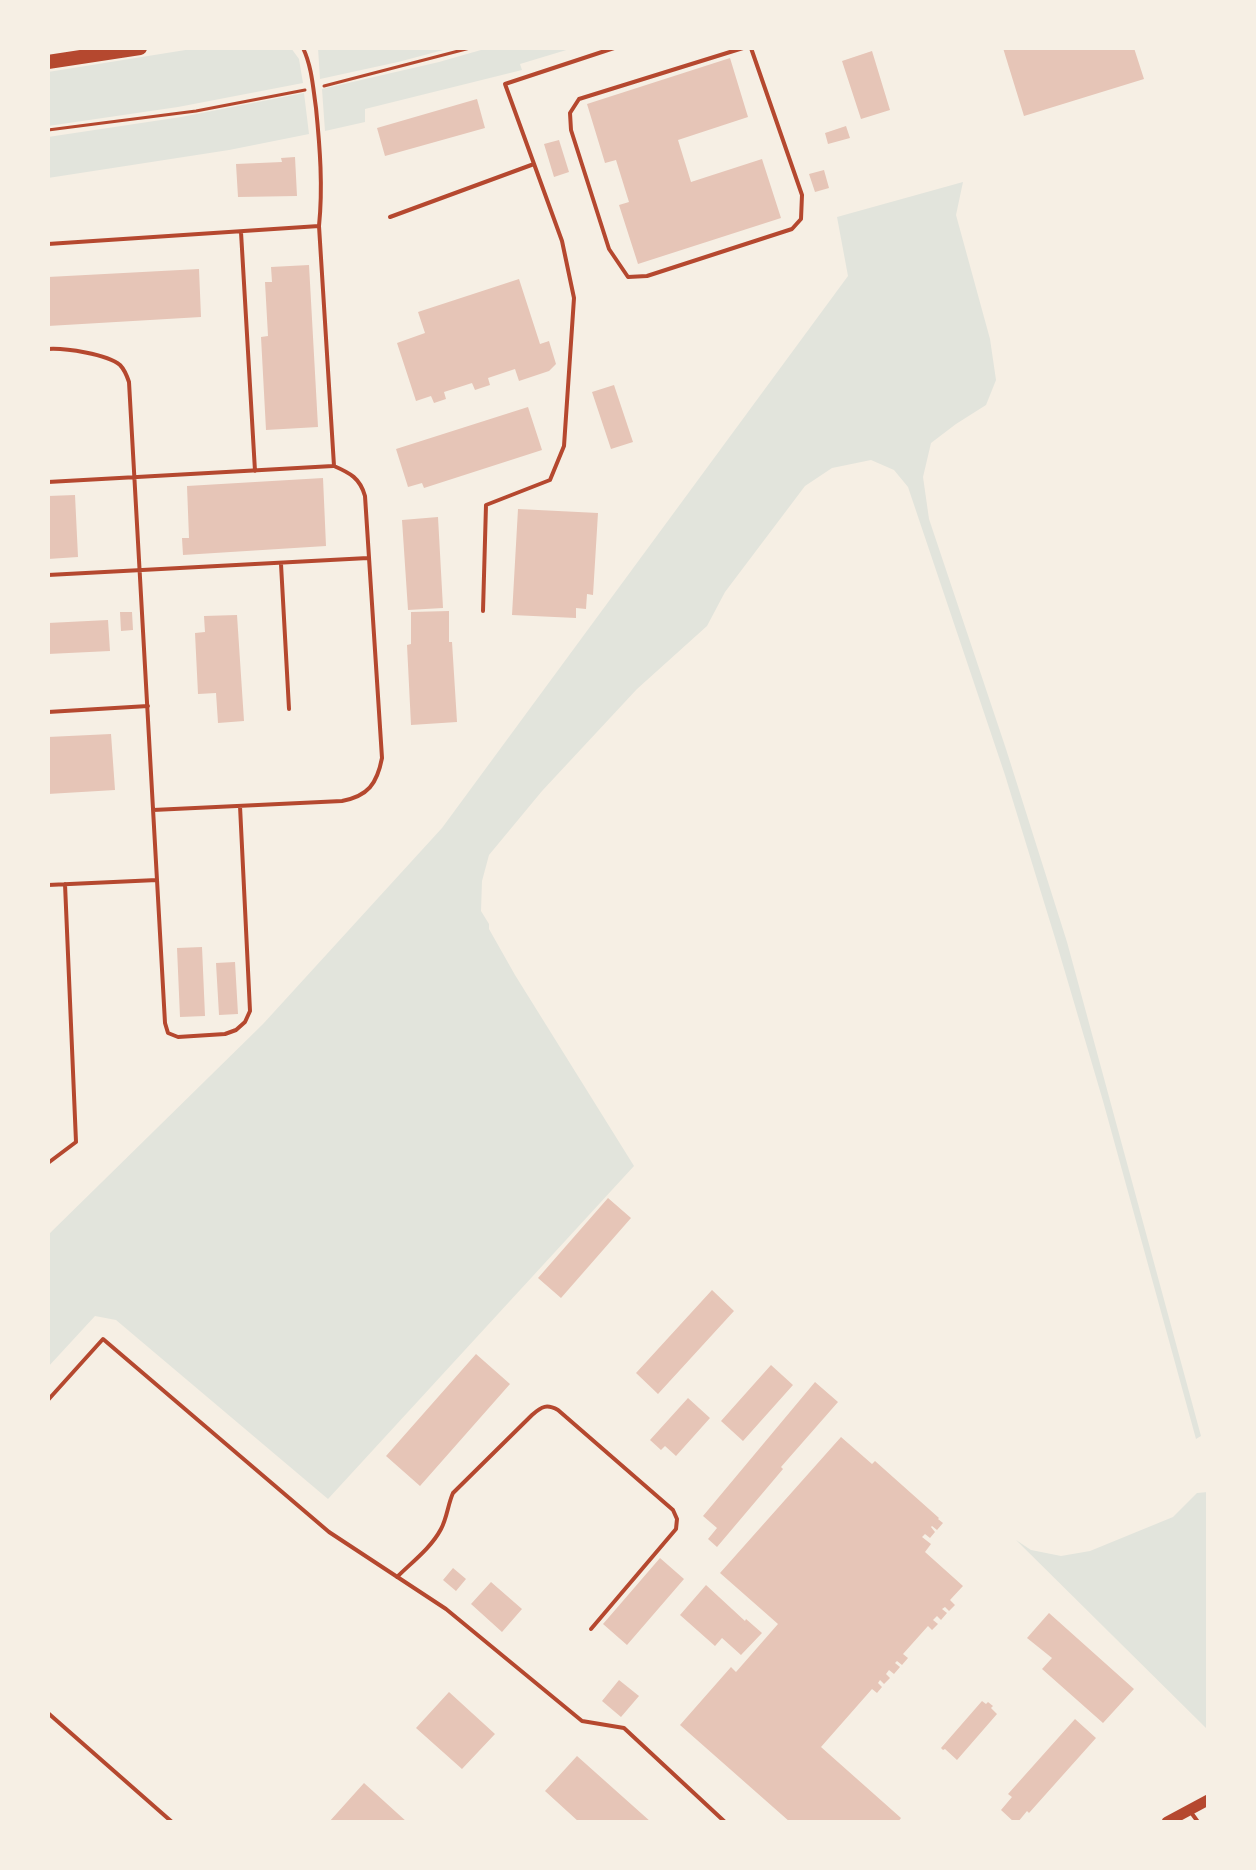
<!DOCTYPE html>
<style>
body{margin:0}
#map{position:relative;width:1256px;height:1870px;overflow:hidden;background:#f6efe4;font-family:Ubuntu,sans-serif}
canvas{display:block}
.frame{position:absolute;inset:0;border:50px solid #f6efe4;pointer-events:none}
</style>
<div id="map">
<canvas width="1256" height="1870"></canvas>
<div class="frame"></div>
</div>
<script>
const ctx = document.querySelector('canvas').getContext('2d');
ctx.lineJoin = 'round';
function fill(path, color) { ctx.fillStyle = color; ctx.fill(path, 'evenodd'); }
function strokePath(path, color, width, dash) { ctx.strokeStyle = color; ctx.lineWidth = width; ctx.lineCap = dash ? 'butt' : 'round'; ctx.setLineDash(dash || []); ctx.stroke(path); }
const green = new Path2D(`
 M198,48H291L299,59L303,83L178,107L48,126V72Z
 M318,48H451L398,62L320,79Z
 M488,48H573L520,64L522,70L365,109V122L325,131L322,89L439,62Z
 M304,93L309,134L229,150L48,178V137L181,117Z
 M963,182L956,215L990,339L996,380L986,405L956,424L931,443L923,477L929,519L1006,749L1067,942L1201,1436L1196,1439L1103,1101L1055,938L1005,775L908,487L894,470L871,460L832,468L805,486L725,592L707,626L637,689L542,791L489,855L482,881L481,911L489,924V929L515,975L634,1166L328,1499L116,1320L95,1316L48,1367V1235L263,1024L442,828L848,276L837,217Z
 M1208,1492V1730L1016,1540L1031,1550L1061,1556L1090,1551L1173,1517L1197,1493Z`);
const building = new Path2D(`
 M1003,48H1134L1144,79L1024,116Z
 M872,51L890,110L861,119L842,61Z
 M730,58L748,117L678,140L691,182L762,159L781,218L638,264L619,205L629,202L616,160L605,163L587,104Z
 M477,99L485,128L385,156L377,128Z
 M846,126L850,138L828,144L825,133Z
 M559,140L569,172L554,177L544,144Z
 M295,157L297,196L238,197L236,164L282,162L281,158Z
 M824,170L829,188L815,192L809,174Z
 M309,265L318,427L266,430L261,337L268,336L265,282H272L271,267Z
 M199,269L201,317L48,326V277Z
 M519,279L540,344L549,341L556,364L549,371L519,381L515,369L488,378L490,385L475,390L472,383L444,392L446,399L434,403L431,396L416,401L397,343L425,333L418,312Z
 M614,385L633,442L611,449L592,392Z
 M528,407L542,450L424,488L422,483L408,487L396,449Z
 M323,478L326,546L183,555L182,538H189L187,486Z
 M75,495L78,557L48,559V496Z
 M518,509L598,513L593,595L587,594L586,609L576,608V618L512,615Z
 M438,517L443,608L408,610L402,520Z
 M449,611V642H452L457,722L411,725L407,645L411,644V612Z
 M120,612H132L133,630L121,631Z
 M237,615L244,721L218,723L216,693L198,694L195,633L205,632L204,616Z
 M108,620L110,651L48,654V623Z
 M111,734L115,790L48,794V737Z
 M202,947L205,1016L180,1017L177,948Z
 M235,962L238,1014L219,1015L216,963Z
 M608,1198L631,1218L561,1298L538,1278Z
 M712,1290L734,1311L658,1394L636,1373Z
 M476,1354L510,1384L420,1486L386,1456Z
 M771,1365L793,1385L743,1441L721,1421Z
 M815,1382L838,1402L781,1467L783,1469L717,1547L708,1539L717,1528L703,1516Z
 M688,1398L710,1418L676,1456L665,1446L661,1450L650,1440Z
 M841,1437L872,1464L875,1461L939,1518L938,1519L943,1523L937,1530L932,1526L931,1527L935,1532L930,1538L925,1534L922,1537L931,1544L925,1552L963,1586L950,1600L955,1605L949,1611L945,1607L942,1609L947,1613L941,1620L937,1616L933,1620L938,1624L932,1630L928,1626L903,1654L908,1658L902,1665L897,1661L895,1663L900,1667L894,1674L889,1670L886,1674L890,1678L884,1684L880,1680L878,1683L882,1687L877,1693L872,1689L821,1747L901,1818L898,1822H790L680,1725L731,1667L736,1672L778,1624L720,1573Z
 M660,1558L684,1579L627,1645L603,1624Z
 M453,1568L466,1579L456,1591L443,1580Z
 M491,1582L522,1609L502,1632L471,1604Z
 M706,1585L745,1621L746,1619L762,1633L741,1655L722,1638L715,1646L680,1615Z
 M1049,1613L1134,1689L1103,1723L1042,1669L1052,1658L1027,1638Z
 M619,1680L639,1696L621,1717L602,1701Z
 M449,1692L495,1734L462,1769L416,1728Z
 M982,1701L986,1704L988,1702L993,1706L991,1708L997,1714L957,1760L945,1749L943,1750L941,1748Z
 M1075,1719L1096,1738L1029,1813L1027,1811L1018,1822H1014L1001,1810L1012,1797L1008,1794Z
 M577,1756L651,1822H579L545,1791Z
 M364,1783L407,1822H329Z`);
const path = new Path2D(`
 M324,86L470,48
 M48,130L196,111L305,90`);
const service = new Path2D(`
 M743,48L579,99L570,113L571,130L609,249L628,277L647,276L792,229L801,219L802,195L751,48
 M390,217L534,164
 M241,232L255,471
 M48,244L319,226C323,187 320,148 316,108C313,88 312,67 303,48
 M48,349C65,348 107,354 120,365C125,370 127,376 129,382L157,880L48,885
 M48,482L333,466
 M281,564L289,709
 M48,575L368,558
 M483,611L486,505L550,480L564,446L574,298L562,241L505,84L614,48
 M48,712L148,706
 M153,810L342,801C368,796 377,784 382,758L365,496C360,478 350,473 334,466L319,226
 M157,880L165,1023L168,1033L178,1037L225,1034L236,1030L245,1022L250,1011L240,806
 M48,1163L76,1142L65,884
 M48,1400L103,1339L329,1532L446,1609L582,1721L624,1728L725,1822
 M397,1577C412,1562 431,1548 441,1529C447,1518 448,1504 453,1493L532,1415C542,1406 547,1404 558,1410L673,1510L677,1519L676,1529L591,1629
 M48,1713L172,1822
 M1190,1811L1198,1822`);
const tertiary = new Path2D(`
 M1167,1822L1208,1800`);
const primary = new Path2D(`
 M48,62L140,48`);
fill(green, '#e2e4dc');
fill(building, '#e6c5b7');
strokePath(path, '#b5482f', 3);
strokePath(service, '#b5482f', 4);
strokePath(tertiary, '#b5482f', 11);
strokePath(primary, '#b5482f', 14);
</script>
